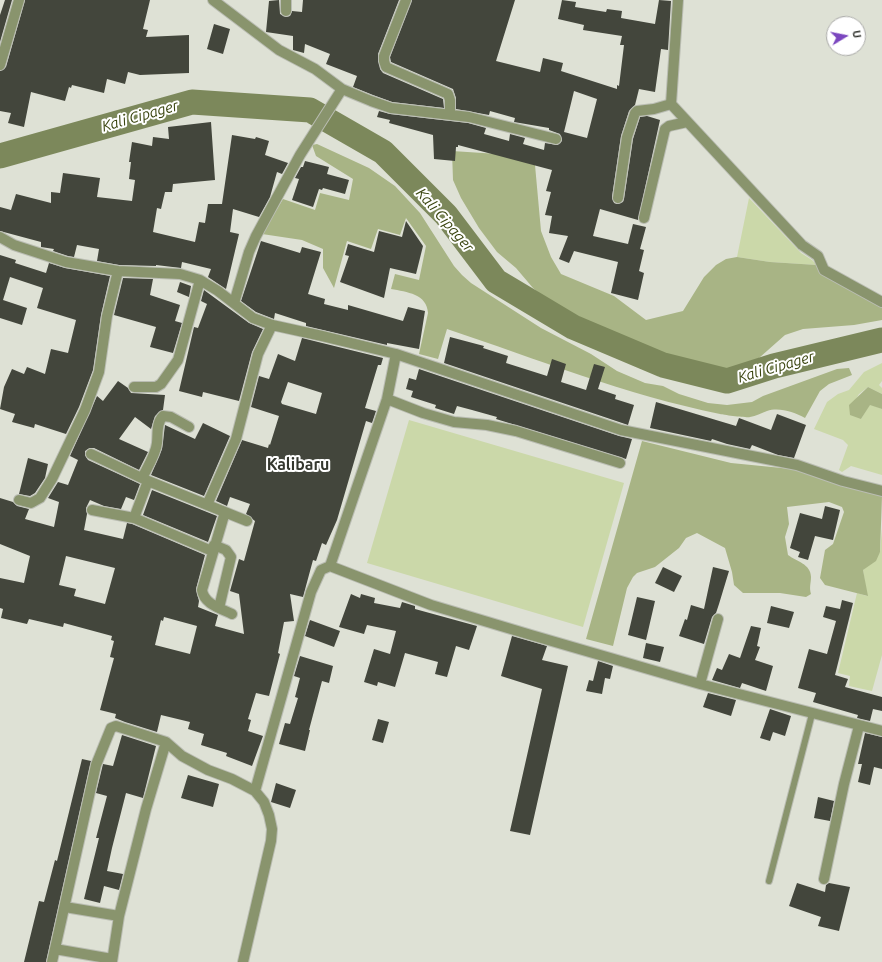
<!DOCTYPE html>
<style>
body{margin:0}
#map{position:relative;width:882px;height:962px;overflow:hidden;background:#dee1d5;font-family:Ubuntu,sans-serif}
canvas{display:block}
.north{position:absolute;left:826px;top:16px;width:40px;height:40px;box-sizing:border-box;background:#fff;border:1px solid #ababa9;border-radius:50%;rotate:80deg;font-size:11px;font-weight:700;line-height:16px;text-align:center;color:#2c2e29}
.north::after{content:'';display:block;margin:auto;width:14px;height:18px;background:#7b47bf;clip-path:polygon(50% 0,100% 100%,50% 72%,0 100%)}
</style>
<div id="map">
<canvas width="882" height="962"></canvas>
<div class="north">U</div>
</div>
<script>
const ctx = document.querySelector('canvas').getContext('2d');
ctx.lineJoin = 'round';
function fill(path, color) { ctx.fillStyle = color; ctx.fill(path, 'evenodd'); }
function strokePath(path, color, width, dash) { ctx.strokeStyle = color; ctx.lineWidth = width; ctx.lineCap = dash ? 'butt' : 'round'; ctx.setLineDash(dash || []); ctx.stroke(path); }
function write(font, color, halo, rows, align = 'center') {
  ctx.font = font + ' Ubuntu,sans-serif'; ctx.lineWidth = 4; ctx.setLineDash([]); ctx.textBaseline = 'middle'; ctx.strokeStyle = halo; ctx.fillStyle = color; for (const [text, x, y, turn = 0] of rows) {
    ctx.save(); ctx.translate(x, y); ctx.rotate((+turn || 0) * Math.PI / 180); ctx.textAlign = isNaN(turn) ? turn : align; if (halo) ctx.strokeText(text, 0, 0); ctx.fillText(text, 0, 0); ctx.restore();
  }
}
const green = new Path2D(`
 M749,198L801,253L812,260L817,265L770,262L737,257Z
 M882,363V381L879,385L882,388V394L868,387L859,394L855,401L861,419L870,404L882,409V475L851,466L842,472L839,470L848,445L843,440L814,429L827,402L838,394L849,390L864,372Z
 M409,420L624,483L583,627L367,563Z
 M882,528V655L872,691L849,686L850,676L838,673L857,593L867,596L863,570L880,552Z`);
const forest = new Path2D(`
 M317,144L369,168L395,186L420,213L454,266L462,275L471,283L541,328L591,354L617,371L645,383L663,386L679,394L708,403L727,405L752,402L763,396L837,369L849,368L852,375L829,384L820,391L805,418C794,412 779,407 767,411C761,413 756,416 750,417C748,418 724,415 720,414C626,395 537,359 447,329L438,359L419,354L428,313C427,294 407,292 391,289L395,274L419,280L426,246L406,218L400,235L378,229L371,249L347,241L334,288L323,268V249L302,240L262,234L283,199L315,210L320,193L349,200L353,179L316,156L312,145Z
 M452,151L498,154L535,165L541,231L551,257L561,274L614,296L646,320L683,311L704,277L716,265L726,259L737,257L770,262L817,265L825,276L882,307V320L854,325L803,329L785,335L759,358L734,371H711L674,360L633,344L597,326L547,300L533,288L516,268L497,252L479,228L461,198L453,180Z
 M868,387L882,394V409L870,405L861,419L850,415L849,405Z
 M642,441L731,463L792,469L882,496L880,552L876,561L863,570L868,596L825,585L820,578L825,550L833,544L844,512L842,507L829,502L787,507L789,524L785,537L788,555C796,561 811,564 811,577C811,583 809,587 811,594L806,597L780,593H743L734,585L732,572L725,548L697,533L686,538L679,548L655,567L637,573L633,577L627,588L613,646L586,639Z`);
const river = new Path2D(`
 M0,156L192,102L310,110L383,152L446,215L496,281L573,327L663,365L727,381L774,366L882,340`);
const building = new Path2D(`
 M5,0H12L0,42V15Z
 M25,0H150L143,29L148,30L146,37L189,35V73L140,75L128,72L125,84L107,79L104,93L72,85L71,88L69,87L65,101L31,92L24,127L8,123L11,113L0,111V71L6,67Z
 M279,0L280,14L286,17L290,16L292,11L302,12L303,0H399L378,54L380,69L383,73L443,99L444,108L392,102L373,95L353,87L357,76L326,64L330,54L305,44L304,53L293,50V36L266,32L269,1Z
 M412,0H515L496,61L540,72L543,58L563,63L561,71L617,89V85L619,86L624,45H620L622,36L583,30L584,25L558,19L562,0L576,2L575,7L606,12L607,9L622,11L621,18L655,24L659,0L671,1L668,50L661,49L655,92L639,89L635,105L629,111L621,136L612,197L614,203L617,204L623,202L624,199L633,139L640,117L647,116L660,120L638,220L600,209L593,236L628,244L633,224L646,227L640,249L644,250L639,271L644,273L638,300L611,293L618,262L574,251L569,263L559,259L568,236L549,233L552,216L545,215L551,192L546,191L552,170L458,145V147H456L455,161L434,159L433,135L389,123L390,120L377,117L379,111L390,114L468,123L486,128L484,134L509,141L510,134L525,138L523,144L544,150L545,143L557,145L562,141L560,134L549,130V128L514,122L515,118L490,111L489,115L456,109V98L453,89L391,62L390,57ZM574,91L597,99L587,138L564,132Z
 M214,24L230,29L223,54L207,49Z
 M211,122L215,180L173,184L172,192H165L161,209L157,208L153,232L195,242L199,222L205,223L208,204H222L232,135L255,139L256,137L269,141L265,155L288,163L282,174L277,172L270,197L259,217L233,209L230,232L239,234L226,289L208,277L211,269L182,262L181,268L156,265V266L119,265L97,261L99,249L77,245L74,257L68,256L53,251L54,249L41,247V242L0,231V207L11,210L16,194L51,203V192L60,193L63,173L100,178L97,197L132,201L135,180L129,179L131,162H129L132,142L152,146L153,137L169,139L168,127Z
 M305,161L329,167L327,174L349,180L345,194L323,188L322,190L319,189L313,207L292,200L299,179L295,178L301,167H303Z
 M406,221L423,246L416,274L390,268L384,298L340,282L349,256L345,255L348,244L374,252L379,231L402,237Z
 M261,241L300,253L302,247L321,252L308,294L325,299L324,304L348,310V305L403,321L408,307L425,311L419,349L387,343V345L306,326V323L275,313L274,319L256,312L241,301Z
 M0,255L16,260L15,263L46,273L49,263L65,268L110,276L101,315L93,370L79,407L66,434L35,424L34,428L12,422L15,414L0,409L4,387L12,369L24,374L27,367L45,374L51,349L68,353L76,320L37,308L43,288L10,277L3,300L27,308L22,325L0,318Z
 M123,278L153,279L150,295L180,305L175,321L182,323L173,353L150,347L156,327L114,315Z
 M180,282L191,286L189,297L177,292Z
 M204,290L249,323L263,329L252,352L239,401L203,392L202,397L179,391L194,327L198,328L207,304L201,301Z
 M450,337L484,346L483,348L508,356L506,363L547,376L552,359L566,364L561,382L586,390L594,364L605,367L598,389L616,395L615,399L634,405L628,425L444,363Z
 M302,338L383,358L381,365H378L365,408L376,411L372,423L366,421L337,520L326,545L322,543L316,561L313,560L303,597L290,594L294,621L284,622L278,653L280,654L269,696L256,693L248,719L251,720L248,731L263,736L252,766L226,756L227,753L201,745L204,734L188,729L190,722L161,715L157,732L125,722L115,718L116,714L100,710L114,658L110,657L114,641L111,640L112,636L64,623L63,627L29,619L27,624L1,618L3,609L0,608V578L24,583L30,556L0,544V498L13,502L17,506L29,509L25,519L54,527L59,502L48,498L58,482L68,485L78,460L70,456L97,396L103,401L118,381L128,388L131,393L165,395L163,410L155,416L151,429L135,417L119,439L148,452L139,470L94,448H90L85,451V455L88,460L140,484L134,500L126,497L121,509L104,506L90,500L86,508L87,514L84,530L123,539L127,523L132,524L205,555L196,589L199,601L198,607L218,615L215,626L244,634L239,594L230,591L239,559L244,561L255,521L246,514L250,504L230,497L227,506L216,501L242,440L268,448L269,444L270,445L279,416L251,407L259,376L269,379L278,354L295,361ZM288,382L322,393L316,414L282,404L281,402ZM66,556L115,568L105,604L74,596L76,589L59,585ZM164,617L197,626L190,654L155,645L161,620L163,621Z
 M419,369L619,436L632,439L626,459L496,419L497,417L472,410L457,406L454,414L435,408L436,405L411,397L413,391L406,389L409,378L416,380Z
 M656,402L736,426L739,418L771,430L777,414L806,425L794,458L778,455L752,445L750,449L727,444L712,439L711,441L650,428Z
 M203,423L230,436L204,496L151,475L162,449L165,425L195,439Z
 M28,458L48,464L45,478L35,493L30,496L19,494Z
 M152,490L217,516L208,542L143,515Z
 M825,506L840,510L833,540L815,536L808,560L798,557L800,552L790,548L800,513L822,519Z
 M663,567L682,576L674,592L655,583Z
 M713,567L729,571L719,604L716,613L712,617L704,644L679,636L685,619L687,620L691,605L704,609Z
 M351,594L360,598L361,594L375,598L374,603L400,608L402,602L415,606V609L477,626L469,650L456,646L447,677L435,674L438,662L405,653L395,687L378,682L377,686L364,682L374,649L390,654L396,631L367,625L364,634L339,627Z
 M637,597L655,601L646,640L628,635Z
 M842,600L853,603L835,675L848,679L845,687L882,697V711L873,709L870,721L857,718L858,715L813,702L816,693L798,688L809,649L827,654L836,621L823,617L826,606L840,609Z
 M771,606L794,612L789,628L767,623Z
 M310,620L340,631L334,647L305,636Z
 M751,626L761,628L757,646L760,647L755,660L773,666L766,691L742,683L740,688L712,680L717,668L722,670L729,654L740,658Z
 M512,636L547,646L542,660L568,666L530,835L510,831L542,689L501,676Z
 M646,643L664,647L660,662L643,658Z
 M300,656L333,666L329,683L322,681L309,730H310L305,751L279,744L285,723L290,724L298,698L295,697L300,678L294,676Z
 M598,661L613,666L610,679L605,678L602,694L586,691L589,680L593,681Z
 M708,693L736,700L731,716L703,707Z
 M770,709L791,716L785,736L773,732L770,741L760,738Z
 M378,719L389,722L383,743L372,740Z
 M865,733L882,737V769L874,767L870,785L858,782L862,764H858Z
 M122,735L156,746L143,798L126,793L112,848L107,871L123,874L119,890L104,886L100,903L84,899L99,838H96L107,796L96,793L103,764L113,766Z
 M82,759L91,761L46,962H24L39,901L44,902L55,860L57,861Z
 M188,775L219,784L213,807L181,798Z
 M276,783L296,790L290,808L271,802Z
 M818,797L834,801L830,821L814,818Z
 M797,883L825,892L826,885L829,883L850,887L839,931L818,926L821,917L789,906Z`);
const service = new Path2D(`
 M769,881L812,714`);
const minor = new Path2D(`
 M213,0L279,50L315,69L342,89L371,101L391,108L469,117L556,139
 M406,0L384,56V61L386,67L448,94L450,100V114
 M678,0L671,104L802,245L818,256L824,270L882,302
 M286,11V0
 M0,65L19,0
 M618,198L627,137L635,113L637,111L654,109L671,104
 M644,218L665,129L669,126L687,122
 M0,237L14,245L66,262L118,271L180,274L200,280L218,291L253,318L272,325L322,336L396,354L621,430L797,465L843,481L882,491
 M234,303L249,252L256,236L300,155L342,89
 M134,387H156L161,384L178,360L200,280
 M387,399L423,413L454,422L487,425L516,431L620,463
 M91,454L148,481L247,521
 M142,478C147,468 156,454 157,443C158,434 156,423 163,416L171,417L189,427
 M19,500L31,503L40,498L52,479L85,410L99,372L107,316L118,271
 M207,505L236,439L258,354L272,325
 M92,510L134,518L212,551
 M225,512L202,590C204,604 220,608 232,614
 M134,518L148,481
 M214,545L226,550L231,557L219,608
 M330,566L431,605L531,635L700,684L882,731
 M700,684L718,619
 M255,791L311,592L321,570L330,566L387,399L396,354
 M824,879L844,784L859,726
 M65,907L119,916
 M55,949L112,959
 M52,962L96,765L111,728L116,726L166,742L182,756L208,770L232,779L255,791L264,802L269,815L272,829L271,841L243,962
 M112,962L119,916L146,809L166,742`);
const waterNames = [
 ["Kali Cipager",140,116,-16],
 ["Kali Cipager",445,220,49],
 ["Kali Cipager",776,367,-16]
];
const quarterNames = [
 ["Kalibaru",298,465]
];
fill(green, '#cbd8a9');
fill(forest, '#a8b485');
strokePath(river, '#7c885b', 25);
fill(building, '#43463c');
strokePath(service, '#babdb3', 8);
strokePath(minor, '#babdb3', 12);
strokePath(service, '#89946d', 6);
strokePath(minor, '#89946d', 10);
write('italic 15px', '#3a450f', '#fff', waterNames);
write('bold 16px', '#34372e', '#fff', quarterNames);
</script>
